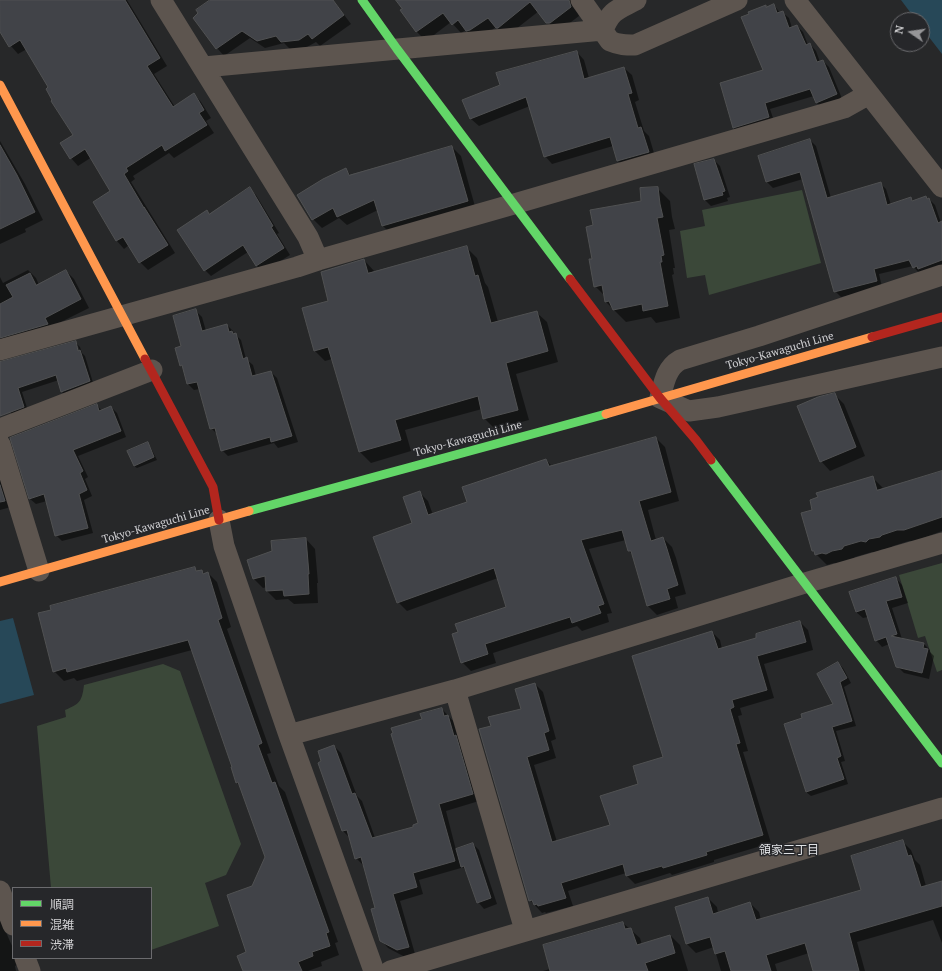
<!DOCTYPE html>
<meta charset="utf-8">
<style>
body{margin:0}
#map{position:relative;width:942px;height:971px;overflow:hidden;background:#272829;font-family:"PT Serif","Noto Sans JP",serif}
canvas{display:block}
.legend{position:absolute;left:12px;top:887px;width:140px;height:72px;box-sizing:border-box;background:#26272a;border:1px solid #6b6b6e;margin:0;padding:5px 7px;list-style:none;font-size:12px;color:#d2d2d4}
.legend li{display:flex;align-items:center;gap:8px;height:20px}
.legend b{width:20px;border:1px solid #6b6b6e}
.north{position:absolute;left:890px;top:12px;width:40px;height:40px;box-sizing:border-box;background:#26272a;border:1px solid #6b6b6e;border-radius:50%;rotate:283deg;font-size:11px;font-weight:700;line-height:16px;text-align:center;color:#d2d2d4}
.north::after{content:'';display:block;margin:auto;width:14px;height:18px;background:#969698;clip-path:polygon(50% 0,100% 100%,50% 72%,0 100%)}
</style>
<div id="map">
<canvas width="942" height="971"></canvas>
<ul class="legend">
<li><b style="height:5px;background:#63d668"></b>順調</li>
<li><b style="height:5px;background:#ff974d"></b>混雑</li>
<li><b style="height:5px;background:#b3261e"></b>渋滞</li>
</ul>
<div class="north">N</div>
</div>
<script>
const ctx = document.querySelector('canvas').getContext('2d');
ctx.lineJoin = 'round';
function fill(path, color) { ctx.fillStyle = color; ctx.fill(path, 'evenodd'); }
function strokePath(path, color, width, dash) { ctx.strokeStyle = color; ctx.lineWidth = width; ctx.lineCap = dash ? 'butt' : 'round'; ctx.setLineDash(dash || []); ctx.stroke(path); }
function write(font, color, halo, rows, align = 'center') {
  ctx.font = font + ' "PT Serif","Noto Sans JP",serif'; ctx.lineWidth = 3; ctx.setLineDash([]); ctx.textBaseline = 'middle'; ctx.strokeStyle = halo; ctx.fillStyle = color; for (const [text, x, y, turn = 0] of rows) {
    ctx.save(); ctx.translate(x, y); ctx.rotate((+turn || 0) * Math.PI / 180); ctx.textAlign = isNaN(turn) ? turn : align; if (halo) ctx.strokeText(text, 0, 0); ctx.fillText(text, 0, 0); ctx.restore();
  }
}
const green = new Path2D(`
 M802,190L821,263L709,295L705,275L687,278L680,231L705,226L702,210Z
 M942,563V670L937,672L925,636L918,638L899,575Z
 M163,664L180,671L241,844L226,875L205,883L219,926L151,950V888H51L37,726L66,717L65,710C80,704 82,701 84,685Z`);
const water = new Path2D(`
 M901,0H942V54L922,28V20H916Z
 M13,618L34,695L0,704V621Z`);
const shadow = new Path2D(`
 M0,0H127L167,66L154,74L175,107L194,94L201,102L211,118L206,121L214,133L174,158L169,153L133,176L135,179L131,182L175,253L148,270L140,262L129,245L124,249L117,241L94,202L112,191L92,157L78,166L71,158L74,135L50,88L27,49L18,54L11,46L0,28Z
 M212,0H333L351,24L320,46L316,42L307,47L290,49L284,43L265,48L250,38L224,56L217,48Z
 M398,0H573L579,16L559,31L556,32L539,11L507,36L496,27L480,39H476L466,30L461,33L451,22L426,41L417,32L401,10L404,9Z
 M774,5L780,13L782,12L789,18L792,28L797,26L803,32L808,45L810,44L816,51L820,62L823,61L829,67L843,101L823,109L817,103L814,96L770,109L775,124L740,134L733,127L765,71L767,8Z
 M577,52L584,60L589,78L624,68L632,75L639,100L635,102L644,131L649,136L656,160L626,168L618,161L613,146L552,164L545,156L530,106L479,126L471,119L463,100Z
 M810,140L816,146L831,198L880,183L886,189L891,205L911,199L914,201L925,197L929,199L935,205L941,223L942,222V268L919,273L913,266L879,274L882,287L841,297L835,291L803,179L773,188L767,182L760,157Z
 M0,141L25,184L43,220L25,229L26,232L0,244Z
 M452,147L461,156L476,210L391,234L382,225L378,210L347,225L339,218L322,228L313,219L346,170L351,175Z
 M714,160L720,166L730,197L727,198L728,201L711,206L705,200Z
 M657,188L670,201L672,217L675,229L669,230L675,268H673L674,274L672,275L680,318L656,323L651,317L626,322L606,302L605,296L595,286L593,260L594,226L642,202Z
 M249,189L256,195L279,233L277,234L290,255L263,272L256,265L248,252L211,276L205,270L209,214Z
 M466,247L477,258L485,283L488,287L498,322L536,312L547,322L558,362L516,374L529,420L495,429L484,418L482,409L405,430L411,451L371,463L360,452L332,359L325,361L314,350L329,301L364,260L375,272Z
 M28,270L36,278L39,285L66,271L74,279L89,308L53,326L0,340V277L3,283Z
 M196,311L202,317L206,331L227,325L233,331L234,335L235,334L241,340L246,359L253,365L256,376L271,372L277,378L298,442L278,448L274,443L228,456L222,450L217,434L211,428L200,389L194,390L188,384L184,369L181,365L183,347Z
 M75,342L80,347L82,353L85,356L94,386L67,396L62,392L59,380L22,392L28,411L14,417L0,398V364ZM76,346H78L81,355L79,356Z
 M834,394L844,404L865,456L830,471L821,461Z
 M97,405L102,411L111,407L117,413L126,437L78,456L88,477L85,479L92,496L84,500L93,533L62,541L56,535L47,501L36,504L30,499L11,439Z
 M656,438L665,447L679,501L648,510L656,540L663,538L672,547L676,558L686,594L675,597L678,608L657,615L648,606L633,555L629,551L626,540L589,549L612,613L607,614L609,622L582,631L577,626L493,653L496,663L471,671L462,662L459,633L507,608L498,578L407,611L398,602L419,492L428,501L433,515L468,502L546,460L552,466Z
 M148,443L150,446L157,460L137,468L134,466Z
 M942,472V531L915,541H909L893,546L891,548L880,550L877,553L872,552L855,557L853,560L837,564L834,563L827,565L813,551L814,511L872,477L884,489Z
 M0,478L11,507L0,510Z
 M306,539L315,549L318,583H317L318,603L294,604L288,599L276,600L267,591V587L263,588L254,579L249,560Z
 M194,568L198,572L202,571L205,574L208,573L217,582L231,627L227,629L271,753L267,754L279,786L285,792L338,942L335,943L339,955L321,962L322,966L308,971H243L238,956L247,953L253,887L266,857L241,786L237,783L232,768L234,767L192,650L77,681L74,678L64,681L54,671Z
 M896,578L902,585L908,603L892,608L902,639L924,644L930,650V652L934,656L929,679L904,673L897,666L889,644L882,647L876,640L868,617L863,618L856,612Z
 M800,622L808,630L813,650L764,664L774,698L740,708L742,715L738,716L748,751L743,752L771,843L714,860V862L672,875L670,873L635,884L627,876L626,873L568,891L573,906L546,913L545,912L542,913L530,900L492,727L523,709L535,684L543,692L556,739L551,741L556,758L534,765L557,842L611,826L639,785L664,757L712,632L720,640L722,649L758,638Z
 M838,663L843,668L851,683L844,687L856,726L836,731L845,761L841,762L848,784L811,796L806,792L804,719L835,704Z
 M442,709L455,723L479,801L446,811L456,850L473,844L479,850L497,904L484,909L478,902L467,872L461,865V868L419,880L423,894L400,901L415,954L405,957L388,948L381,940L376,908L364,865H363L356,858L350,838L343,831L319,763L334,746L341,753L357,796L362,801L375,838L414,827L419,824L423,720Z
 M902,841L911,850L915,860L920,865L926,886L942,882V943L933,920L857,942L865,971H814L809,953L775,964L777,971H721L714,947L696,953L687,944L708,898L717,907L718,913L750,903L759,912L761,920L862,890Z
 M0,919L13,948V958H17L19,964L15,966L16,971H0Z
 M623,923L640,938L642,945L671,936L680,945L688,971H543L550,969Z`);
const building = new Path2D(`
 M0,0H125L160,58L147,66L173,107L194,93L204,110L199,113L207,125L165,151L162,145L126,168L128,171L124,174L144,208V207L168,245L139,263L123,237L116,241L93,202L110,191L85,149L70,159L60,143L73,135L51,101L52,100L46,89L48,87L20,40L9,47L0,32Z
 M210,0H333L344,15L312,39L308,34L299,40L281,42L276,36L257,41L242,31L216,49L193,18L198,13L196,10Z
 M396,0H569L571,7L550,23H546L530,2L498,28H496L488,18L470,30L466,31L458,20L452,25L443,13L416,32L400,10L402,9Z
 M774,4L777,13L783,11L789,28L797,25L806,45L810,43L817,62L823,60L837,94L816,103L810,89L765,103L769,117L733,128L720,83L763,70L741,17L749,14L748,12L766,5V7Z
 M577,51L584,79L624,67L632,93L628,94L638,128L641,127L649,152L617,161L610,137L544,157L526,97L470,119L462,100L500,85L496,73Z
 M810,139L827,198L881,182L887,205L911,197L912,201L926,196L927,199L929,198L938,223L942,221V260L918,269L917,266L913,268L909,260L874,269L877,281L834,292L800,172L766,182L758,156Z
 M0,145L17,175L35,212L0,229Z
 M452,146L468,201L382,226L374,200L337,217L333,208L312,220L297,195L323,179L346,168L349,175Z
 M714,159L725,191L722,192L723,195L704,200L694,164Z
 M250,187L273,226L271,227L284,248L256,266L243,245L204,271L177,230L207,210L209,214Z
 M658,187L660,204L663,217L657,218L664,255L661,256L662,262H660L668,306L643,311L642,304L613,310L609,301L605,302L602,285L594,287L589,259H592L586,227L593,225L590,210L641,201L640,188Z
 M467,246L475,276L478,275L491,323L537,311L548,351L506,363L518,410L483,419L478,396L395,420L401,440L359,452L328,347L314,351L302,308L328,301L321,272L364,259L368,273Z
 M66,270L81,299L45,318L48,324L0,338V304L13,297L6,285L30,273L36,285Z
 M196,309L202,331L227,324L229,332L232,331L233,334L236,333L243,359L247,357L252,376L271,371L292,436L271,442L270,437L221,451L215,428L210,429L197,382L187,384L182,365L180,366L175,348L181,346L173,316Z
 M76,341L78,351L80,350L90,381L61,392L56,375L18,388L24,407L0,416V362Z
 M835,393L856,447L820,462L797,406L818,397Z
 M97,404L99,411L111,406L121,431L73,450L83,471L80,473L87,490L79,494L88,528L55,536L44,494L29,499L10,438Z
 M656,437L671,492L639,501L651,541L663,537L667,549L678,585L667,589L670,599L647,606L631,551H628L622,530L581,540L604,604L598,606L601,613L572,623L570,617L485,644L488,654L461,663L452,634L458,632L455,624L506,607L494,568L397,603L373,537L412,523L403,497L420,491L428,515L467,502L462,487L546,459L549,466Z
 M148,442L154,457L134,466L127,451Z
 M942,471V517L904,530H897L882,535L880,537L869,539L866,542L861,541L844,546L842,549L832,551L826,554L822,553L815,555L814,551H812L801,513L812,510L810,500L818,497L816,493L873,476L877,490Z
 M0,485L5,501L0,502Z
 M306,538L309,574H308L309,594L284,596L283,590L266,591L265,576L253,579L247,560L272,551L271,541Z
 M195,567L196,571L202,570L203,574L208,572L222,618L218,620L262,743L258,745L272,783L275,782L329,932L326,933L330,946L312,952L313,956L298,962L302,971H243L237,956L246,952L227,895L252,886L265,857L238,782L236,783L231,767H232L188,640L67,672L66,668L53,672L38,613L51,610L50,606Z
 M896,577L902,597L886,601L897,634L891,636L924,643L923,648L928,649L922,673L896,667L886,637L875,641L865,609L856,612L849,592Z
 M800,621L806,642L757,656L767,690L732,700L734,707L730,709L740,743L736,744L763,835L706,852L707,855L663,868L662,866L626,876L623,864L561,883L566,898L538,906L537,904L534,905L532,900L529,901L479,729L491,726L488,717L521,709L515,689L535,683L549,731L544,733L549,750L527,757L552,842L610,825L600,796L638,784L633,766L663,757L632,656L712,631L718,649L756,638V634Z
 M838,662L847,678L840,682L852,721L832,727L841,756L837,758L844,779L806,792L784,724L802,718L801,714L833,704L817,674Z
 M442,708L444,716L448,715L454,736L456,735L473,794L439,804L455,861L413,873L417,887L393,894L409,947L397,950L380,941L371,909L375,908L361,857L355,859L347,830L342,831L318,763L321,761L318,751L334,745L352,794L355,793L372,838L413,827V825L418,823L391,734L393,733L391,728L422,719L420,714Z
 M903,840L908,856L911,855L921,887L942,881V906L849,933L859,971H813L805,943L766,955L771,971H731L725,951L715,954L710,937L686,944L675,907L708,897L713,914L750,902L756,920L816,903L861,890L851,856Z
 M473,843L491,898L477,903L464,866L461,867L456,849Z
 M623,922L625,929L631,928L637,945L670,935L675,953L645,963L648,971H550L543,945Z`);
const street = new Path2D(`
 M161,0L308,237L318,260
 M581,0L610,41C619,45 626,45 635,45L737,0
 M795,0L942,187
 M603,30C611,10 617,10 636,0
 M204,67L603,30
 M942,275L759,336L680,360C666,368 664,383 660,398L689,411L718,407L942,357
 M0,350L297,267L318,260L514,204L844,108L869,94
 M0,429L152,370
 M0,444L39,571
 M219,520L224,546L289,735L374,971
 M455,690L525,930
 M289,735L455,690L805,583L942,543
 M0,891L13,925
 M25,958L30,971
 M390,971L942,808`);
const fast = new Path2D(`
 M362,0L397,49L570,279
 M711,460L942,763
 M249,511L606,414`);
const slow = new Path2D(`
 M0,85L145,359
 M606,414L872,337
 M0,582L249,511`);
const jam = new Path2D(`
 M570,279L660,398L696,440L711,460
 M872,337L942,317
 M145,359L213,487L219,520`);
const streetNames = [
 ["Tokyo-Kawaguchi Line",780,351,-16],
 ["Tokyo-Kawaguchi Line",468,439,-15],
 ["Tokyo-Kawaguchi Line",156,525,-16]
];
const neighbourhoodNames = [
 ["領家三丁目",789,851]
];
fill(green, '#3b4839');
fill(water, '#274858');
fill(shadow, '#0007');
fill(building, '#414348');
strokePath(building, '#505152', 1);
strokePath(street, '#5d554f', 21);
strokePath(fast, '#63d668', 9);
strokePath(slow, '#ff974d', 9);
strokePath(jam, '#b3261e', 9);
write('11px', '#d2d2d4', '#26272a', streetNames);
write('12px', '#dee0e3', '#26272a', neighbourhoodNames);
</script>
